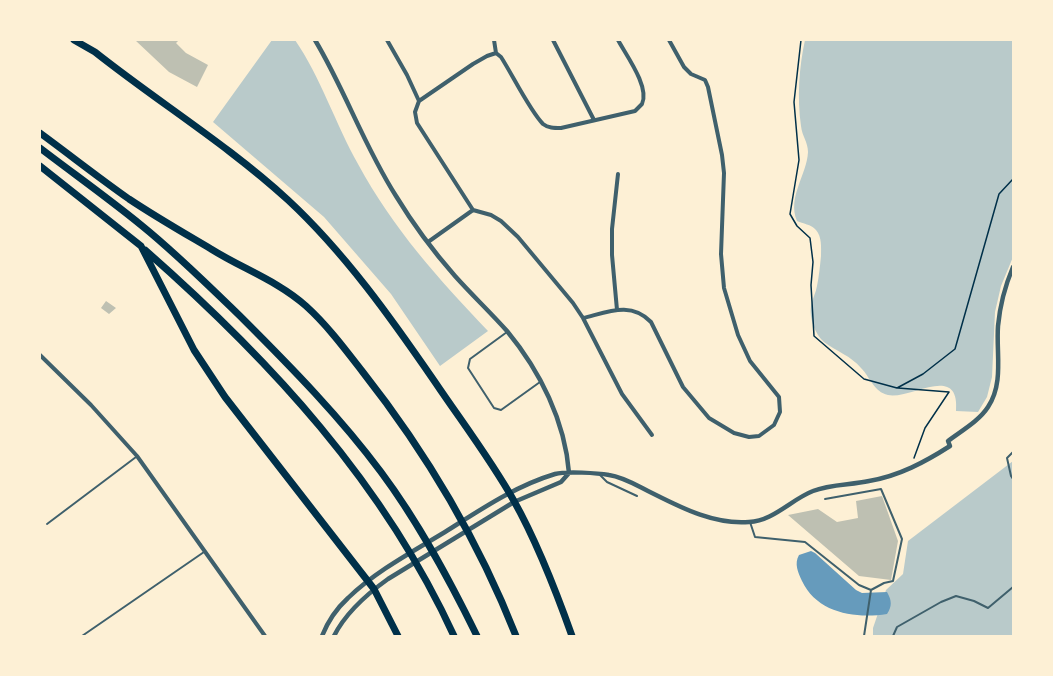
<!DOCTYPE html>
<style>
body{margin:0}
#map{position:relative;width:1053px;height:676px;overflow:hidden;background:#fdf0d5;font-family:"Alegreya Sans",sans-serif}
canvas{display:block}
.frame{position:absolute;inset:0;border:41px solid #fdf0d5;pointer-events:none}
</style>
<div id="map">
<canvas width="1053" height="676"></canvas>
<div class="frame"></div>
</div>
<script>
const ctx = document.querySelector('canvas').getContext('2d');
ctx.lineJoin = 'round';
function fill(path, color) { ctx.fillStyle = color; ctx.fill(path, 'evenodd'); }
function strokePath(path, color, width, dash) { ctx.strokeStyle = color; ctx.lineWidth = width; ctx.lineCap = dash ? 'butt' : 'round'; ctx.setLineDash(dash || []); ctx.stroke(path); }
const green = new Path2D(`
 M272,40H295C320,76 336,125 358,164C394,230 437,277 488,331L440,366L391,294L324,217L213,122Z
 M805,40H1013V257L1001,286L995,312L992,377L987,397L978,412L956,411C960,362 910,400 888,395C874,392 870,377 861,368C851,356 836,351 824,342C815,334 809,318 811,306C812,299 816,293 817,286C819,276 820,266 821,256C821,247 822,237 816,230C811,224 803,224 797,221C787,197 807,175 808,152C808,142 802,136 801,126C797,98 799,67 805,40Z
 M1013,461V636H873V628L886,590L903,574L908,541Z`);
const water = new Path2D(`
 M811,551L815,553L856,590L862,593L887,592C892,601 892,606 887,614C855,619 817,613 802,581C798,572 794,564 799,555Z`);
const building = new Path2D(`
 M135,40H179L176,43L186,53L208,65L197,87L169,72Z
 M106,301L116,308L109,314L101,308Z
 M882,496L898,541L891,580L859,576L788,515L818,509L837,522L858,518L856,501Z`);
const path = new Path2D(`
 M801,40L794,102L799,160L790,214L797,226L810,238L813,262L811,285L814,336L864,379L897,388L923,374L955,349L999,194L1013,179
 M898,388L949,392L925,428L914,458`);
const service = new Path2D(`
 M507,332L470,359L468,368L494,408L501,410L540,382
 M1013,452L1007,458L1011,476L1013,479
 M600,475L607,482L637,496
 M750,522L755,537L805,542L859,585L871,590L884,583L893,581L902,539L881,489L825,499
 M47,524L136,457
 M82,636L204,552
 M864,636L871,590
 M893,636L897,627L941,602L956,596L974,601L988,608L1013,587`);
const minor = new Path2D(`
 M387,40L407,75L419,101
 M494,40L496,53
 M553,40L594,120
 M473,210L491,215L501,221L518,237L573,303L583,318L622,394L652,435
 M428,242L473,210L417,123L415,112L419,101L473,64L487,56L496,53L501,57C512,74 530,111 543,124C548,128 554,128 561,128L635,111C637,109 640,106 642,104C650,87 626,55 618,40
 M617,310L612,255V229L618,174
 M583,318C608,312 631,301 651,322L683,387L709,418L734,433L749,437L759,436L774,425L780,412L779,397L750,361L738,335L724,288L721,254L724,173L722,155L708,87L705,80L691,74L684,67L669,40
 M40,355L91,405L137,456L265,636`);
const tertiary = new Path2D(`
 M315,40C345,90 364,146 396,196C413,224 433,251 455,276C472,295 490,312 507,331C540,371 565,421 569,473
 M322,636C328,621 336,609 348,598C376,571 412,552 445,532C480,510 515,486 555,474C566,471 598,473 609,475C623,477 636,485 648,491C680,507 713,525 749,522C773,521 792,499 813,491C830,484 851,485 869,481C899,476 925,462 950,446L948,441C961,431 979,421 988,407C1004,383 996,353 998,326C1000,305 1005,286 1013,267
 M334,636C346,612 367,594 388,579L514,502L561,482L569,473`);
const motorway = new Path2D(`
 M74,40L95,52C158,102 228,145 288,200C345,253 391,318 435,382C462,422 491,460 514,501C537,542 556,591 572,636
 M40,133C70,155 99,178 129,199C156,217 184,233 211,249C243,269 278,281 306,306C327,325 345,349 362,371C425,451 479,542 516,636
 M40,148C74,174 108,198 141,225C177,254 210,287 243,319C292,368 340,417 381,472C419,523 449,579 477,636
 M40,166L141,246L194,350L225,397L374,589L398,636
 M145,250C270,360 384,483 454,636`);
fill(green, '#b9caca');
fill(water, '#669bbc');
fill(building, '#bec0b2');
strokePath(path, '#003049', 1.5);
strokePath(service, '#3f606c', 2);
strokePath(minor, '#3f606c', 4);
strokePath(tertiary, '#3f606c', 4.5);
strokePath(motorway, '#003049', 7);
</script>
